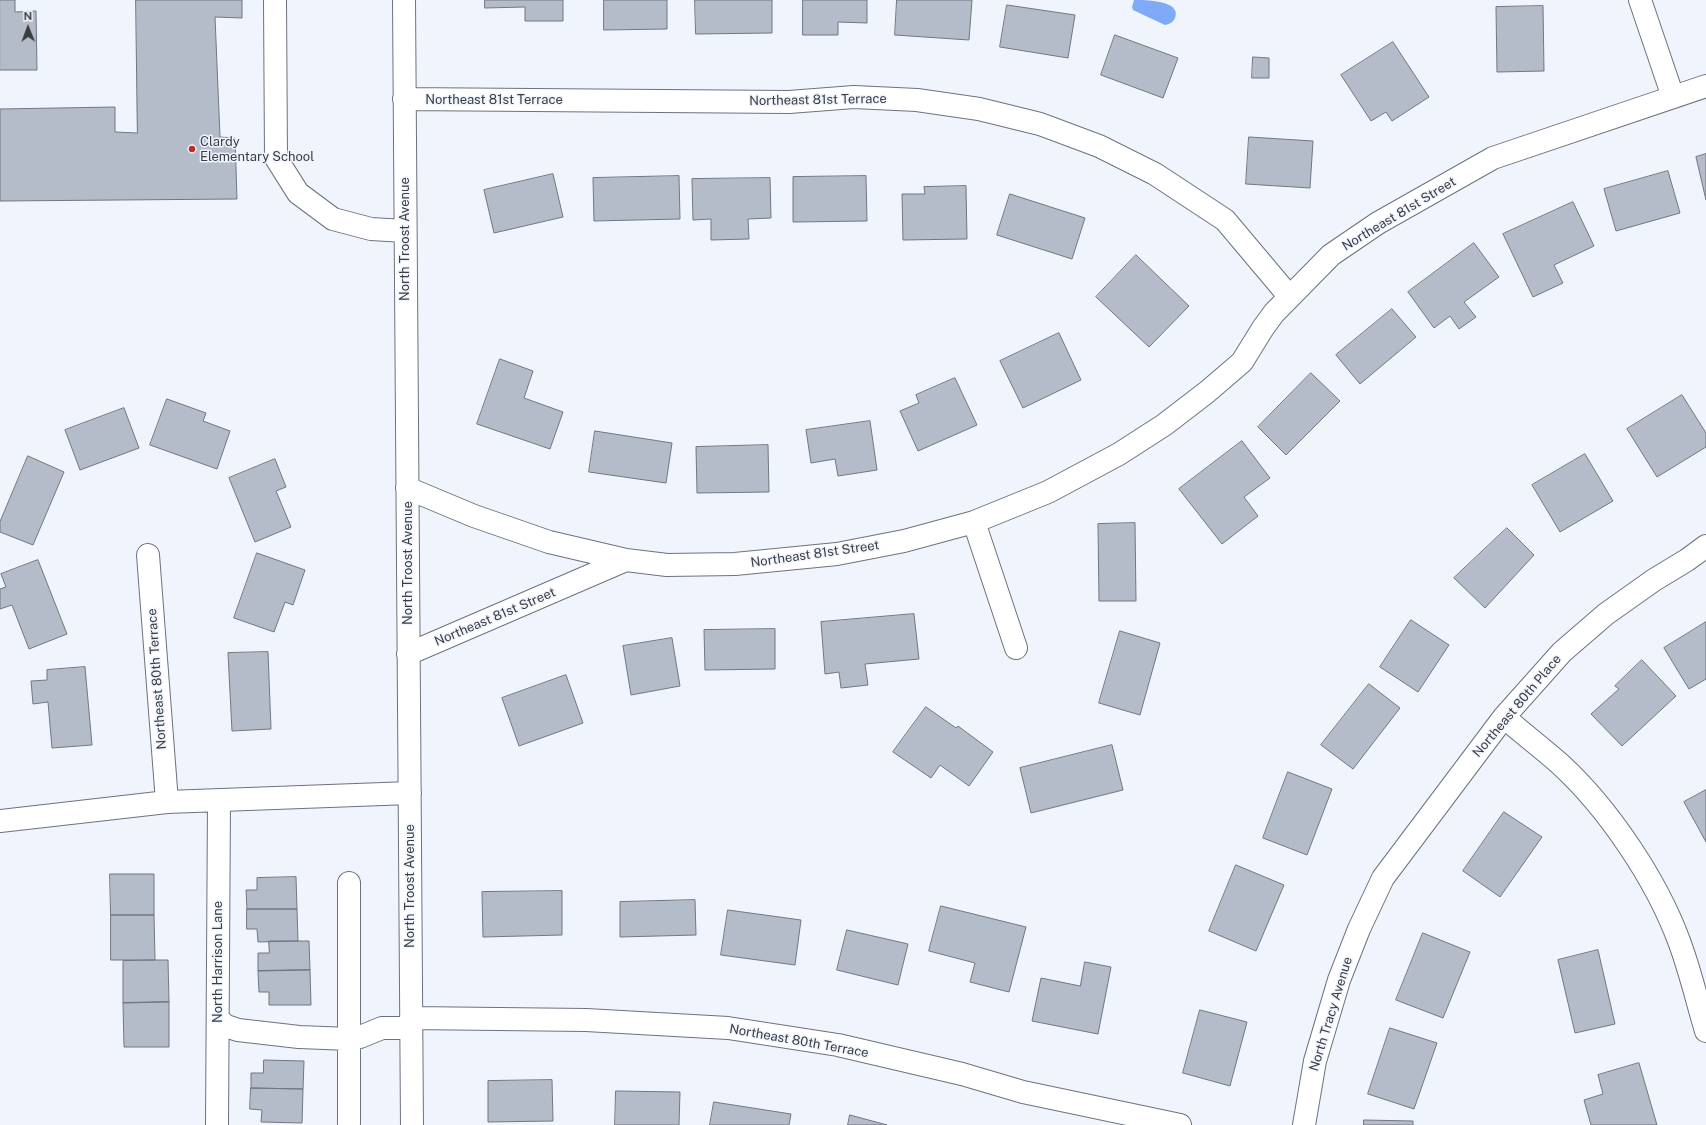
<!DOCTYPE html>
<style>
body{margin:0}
#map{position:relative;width:1706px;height:1125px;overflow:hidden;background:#eff4fd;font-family:"Public Sans",sans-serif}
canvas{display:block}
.north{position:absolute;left:8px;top:8px;width:40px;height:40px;-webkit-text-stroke:3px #eff4fd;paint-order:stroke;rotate:359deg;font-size:11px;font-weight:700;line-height:16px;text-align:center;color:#3a3d42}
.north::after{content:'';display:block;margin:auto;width:14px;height:18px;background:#3a3d42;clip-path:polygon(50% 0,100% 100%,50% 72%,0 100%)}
</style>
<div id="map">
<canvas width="1706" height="1125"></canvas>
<div class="north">N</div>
</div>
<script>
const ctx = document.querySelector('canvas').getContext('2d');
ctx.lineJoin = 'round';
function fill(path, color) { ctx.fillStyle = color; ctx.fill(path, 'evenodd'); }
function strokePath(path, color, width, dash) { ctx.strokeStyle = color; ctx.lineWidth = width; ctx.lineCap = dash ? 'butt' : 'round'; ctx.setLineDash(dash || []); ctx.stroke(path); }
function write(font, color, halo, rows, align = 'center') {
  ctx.font = font + ' "Public Sans",sans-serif'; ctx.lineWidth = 3; ctx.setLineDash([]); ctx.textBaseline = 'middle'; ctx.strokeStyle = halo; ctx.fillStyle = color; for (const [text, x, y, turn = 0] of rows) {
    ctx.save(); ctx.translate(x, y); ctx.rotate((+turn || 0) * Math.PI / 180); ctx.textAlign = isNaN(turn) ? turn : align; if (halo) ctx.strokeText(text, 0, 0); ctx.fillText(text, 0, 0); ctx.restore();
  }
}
const water = new Path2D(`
 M1134,0C1144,0 1182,0 1175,18C1173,22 1170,24 1165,25L1133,10L1132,7Z`);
const building = new Path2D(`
 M0,0H15V12L36,11L37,70H0Z
 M136,0H242V18L215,17L220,137L235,138L237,199L0,201V109L115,107V132L137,133Z
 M485,0H563V21H525V7L485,8Z
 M604,0H667V29L604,30Z
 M695,0H772V33L696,34Z
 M803,0H867V23L838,22V35H803Z
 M897,0H972L969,40L895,35Z
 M1007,5L1075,15L1068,58L1000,47Z
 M1543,6L1544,71L1497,72L1496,7Z
 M1115,35L1178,58L1163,98L1101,75Z
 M1393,42L1429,97L1392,121L1386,112L1371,121L1341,75Z
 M1253,57L1269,58V78H1252Z
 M1249,137L1313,141L1310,188L1246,184Z
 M1706,154V200L1696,157Z
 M1668,171L1680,213L1616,231L1604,189Z
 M553,174L563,217L494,233L484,190Z
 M679,176L680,219L594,221L593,178Z
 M866,176L867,221L793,222V177Z
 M770,178L771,218L748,219L749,239L711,240V219L693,220L692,179Z
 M966,186L967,239L903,240L902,194H925L924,187Z
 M1010,194L1085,218L1072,259L997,235Z
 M1573,202L1594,246L1554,265L1563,283L1533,297L1503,234Z
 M1474,243L1499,277L1464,302L1476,317L1459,329L1450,316L1434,328L1408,292Z
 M1136,255L1189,306L1149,347L1096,297Z
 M1392,309L1416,337L1360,384L1336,355Z
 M1059,333L1081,380L1023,408L1000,361Z
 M500,359L533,371L524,398L563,412L550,449L477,424Z
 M1311,373L1340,401L1286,455L1258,427Z
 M955,378L977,425L918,451L900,411L919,403L916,395Z
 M1682,395L1706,433V447L1657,477L1627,429Z
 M167,399L206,413L203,421L230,431L217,469L150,445Z
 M124,408L139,448L80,470L65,430Z
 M870,421L877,470L838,476L835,459L811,463L806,430Z
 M595,431L672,443L666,483L589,472Z
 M1242,441L1270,478L1244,497L1258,516L1222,544L1179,489Z
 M768,445L769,492L697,493L696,447Z
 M1585,454L1613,501L1560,532L1532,485Z
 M28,456L64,472L33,545L0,532V522Z
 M275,459L286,487L276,491L291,527L255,542L229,478Z
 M1135,523L1136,601H1099L1098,524Z
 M1507,528L1534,555L1485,608L1454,578Z
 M257,553L305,570L293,605L285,602L274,632L234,618Z
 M38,560L67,634L29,649L12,605L0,609V589L6,587L1,574Z
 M914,614L919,659L865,664L868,685L841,688L839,672L825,674L821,622Z
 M1411,620L1449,645L1418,692L1380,667Z
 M1706,622V679L1689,689L1664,648Z
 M775,629V669L705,670L704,630Z
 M1120,631L1160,643L1140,715L1099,703Z
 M672,638L680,686L631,695L623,646Z
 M268,652L271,729L232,731L228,653Z
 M1642,660L1676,696L1622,746L1591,714L1619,689L1615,686Z
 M85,667L92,745L52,748L48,702L33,704L31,681L47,680V670Z
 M566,675L583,723L519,746L502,698Z
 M1369,684L1400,708L1353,769L1321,745Z
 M926,707L956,728L958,726L993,752L969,786L940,765L931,778L893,752Z
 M1112,745L1123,790L1031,813L1020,768Z
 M1288,772L1332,789L1307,855L1263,838Z
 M1706,790V842L1684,802Z
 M1504,812L1542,837L1500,897L1463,871Z
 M1236,865L1284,885L1256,951L1209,931Z
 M110,874H154V915H111Z
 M296,877L297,909H247L246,890H257V878Z
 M562,891V935L483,937L482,892Z
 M695,900L696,935L620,937V902Z
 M941,906L1026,927L1009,992L970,982L975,963L929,951Z
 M247,909H297L298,941L258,942L257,929H247Z
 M728,910L801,920L795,965L721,955Z
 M111,915H154L155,960H111Z
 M847,930L908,944L898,985L837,970Z
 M1423,933L1470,952L1443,1018L1396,1000Z
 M269,941H309L310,970L258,971V953H269Z
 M1598,950L1615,1024L1575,1033L1558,960Z
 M155,960H168L169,1002L123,1003V961Z
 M1085,962L1111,967L1098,1034L1032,1021L1041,978L1080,986Z
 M310,970L311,1005H269V992H259L258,971Z
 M169,1002V1047H124L123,1003Z
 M1200,1010L1247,1022L1230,1086L1183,1073Z
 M1390,1028L1437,1043L1414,1109L1368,1094Z
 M264,1060L304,1061L303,1089L251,1088V1073H263Z
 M1639,1063L1657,1125H1591L1584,1100L1603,1094L1598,1075Z
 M552,1080L553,1121L488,1122V1081Z
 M251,1088L303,1089L302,1123L261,1122L262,1110L250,1109Z
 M616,1091L680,1092L679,1125H615Z
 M714,1102L791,1114L789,1125H710Z
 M850,1115L887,1125H848Z
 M1364,1120L1413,1121V1125H1364Z`);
const minor = new Path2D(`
 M275,0L276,158L298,193L333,219L371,229L405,231
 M404,0L412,1125
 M1640,0L1673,97
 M404,99L789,102L854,97L917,100L979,109L1040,124L1099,146L1155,174L1225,220L1289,296
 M407,488L474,516L549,542L626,560L667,565L735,564L837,554L904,541L974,522L1048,492L1119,454L1164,425L1207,392L1242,362L1263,328L1274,313L1331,255L1378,223L1493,158L1706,86
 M974,522L1016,648
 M148,555L167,802
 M408,654L626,560
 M1504,717C1522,733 1542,748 1560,764C1608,808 1656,879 1679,941C1690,970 1697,1001 1706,1031
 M0,821L167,802L410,793
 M349,883V1123
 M411,1018L586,1020L728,1028L838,1045L962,1074L1023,1092L1180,1125
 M218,1019L226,1026L238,1030L299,1037L350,1039L360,1037L382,1028H411
 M217,1125L219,800
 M1304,1125L1315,1061L1339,980L1359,929L1383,878L1504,717L1562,652L1606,614L1654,580L1687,560L1706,546`);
const markers = [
 [192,149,4,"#bd2f28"]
];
const streetNames = [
 ["Northeast 81st Terrace",494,100],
 ["Northeast 81st Terrace",818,100,-1],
 ["Northeast 81st Street",1399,214,-31],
 ["North Troost Avenue",405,239,-90],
 ["Northeast 81st Street",815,554,-8],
 ["North Troost Avenue",408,563,-90],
 ["Northeast 81st Street",495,617,-23],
 ["Northeast 80th Terrace",157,679,-94],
 ["Northeast 80th Place",1517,706,-50],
 ["North Troost Avenue",410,886,-90],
 ["North Harrison Lane",218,962,-90],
 ["North Tracy Avenue",1331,1014,-73],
 ["Northeast 80th Terrace",799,1041,10]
];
const poiNames = [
 ["Clardy",200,142],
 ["Elementary School",200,157]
];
fill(water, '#80aaf5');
fill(building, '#b5bcc9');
strokePath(building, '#707783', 1);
strokePath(minor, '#6c737f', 24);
strokePath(minor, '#fff', 22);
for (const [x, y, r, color] of markers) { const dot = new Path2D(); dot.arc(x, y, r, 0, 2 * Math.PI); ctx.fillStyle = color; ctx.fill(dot); strokePath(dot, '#eff4fd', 1.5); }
write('13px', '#3a3d42', '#eff4fd', streetNames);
write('13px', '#3a3d42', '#eff4fd', poiNames, 'left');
</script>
